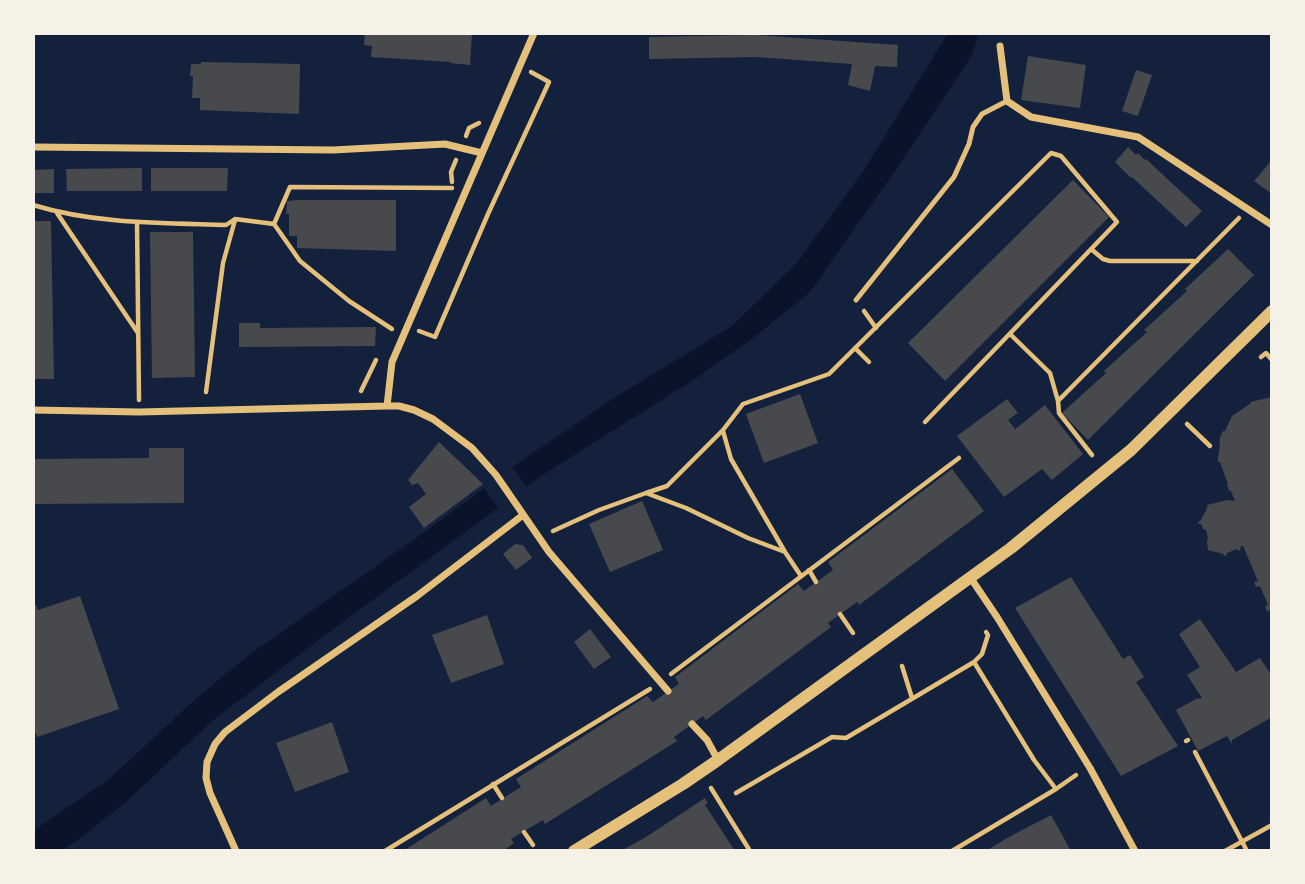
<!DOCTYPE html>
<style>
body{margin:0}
#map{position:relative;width:1305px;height:884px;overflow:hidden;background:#14213d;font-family:Arial,sans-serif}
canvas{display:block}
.frame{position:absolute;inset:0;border:35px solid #f6f1e7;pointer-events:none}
</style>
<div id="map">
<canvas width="1305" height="884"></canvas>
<div class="frame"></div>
</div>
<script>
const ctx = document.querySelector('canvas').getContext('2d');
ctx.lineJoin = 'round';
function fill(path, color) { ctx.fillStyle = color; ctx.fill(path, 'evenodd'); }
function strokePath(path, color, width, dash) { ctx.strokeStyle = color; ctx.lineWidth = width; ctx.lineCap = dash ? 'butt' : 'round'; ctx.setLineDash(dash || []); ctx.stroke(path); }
const water = new Path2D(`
 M948,33H979L972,55L893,174L810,292L753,338L692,381L547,472L332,630L212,721L126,802L87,833L62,851H33V831L109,779L199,696L253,652L412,541L524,459L617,396L732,326L797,263L864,170Z`);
const pier = new Path2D(`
 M511,465L529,490L500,511L482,485Z`);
const building = new Path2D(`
 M365,33H472L470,65L450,63L451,62L371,57L372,46L364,45Z
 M756,35L898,45L897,67L875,66L870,91L848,85L852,64L757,57L649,59V37Z
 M1028,56L1086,65L1080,108L1021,100Z
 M201,62L300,64L299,114L200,110V98H192L193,76H190L191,64H201Z
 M1136,70L1152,75L1138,116L1122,111Z
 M1128,147L1136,155L1138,153L1145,160L1146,159L1202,211L1186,227L1132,177L1131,178L1115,162Z
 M1272,160V194L1254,181Z
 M142,168V191H67L66,169Z
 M151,168H228L227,191H151Z
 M54,169V193H33V170Z
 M1073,180L1109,217L945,381L908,343Z
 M297,200H396V251L297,248V236H289V214H286L287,201Z
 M33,221H51L54,379H33Z
 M150,232H193L195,377L152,378Z
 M1228,249L1254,275L1088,440L1062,413L1106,373L1104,371L1147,332L1144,330L1187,291L1185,289Z
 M239,323H260V328L376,327L375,346L239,347Z
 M800,394L818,443L764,463L746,414Z
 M1272,397V609L1267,612L1265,606L1268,605L1260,586L1256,587L1254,582L1258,581L1243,546H1241L1240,551L1237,549L1227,553V555L1225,556L1223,554L1208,550L1207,541L1208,538L1206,530L1203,529L1201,524H1199L1198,522L1201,520L1207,508V505L1227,500L1235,501L1231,491H1229L1227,485L1228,484L1220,462H1218V455H1219L1220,437L1223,431H1225L1232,416L1251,403L1250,402Z
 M1007,399L1018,413L1008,420L1015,429L1013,431L1045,405L1083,454L1052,480L1042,469L1004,497L957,436Z
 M439,442L483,484L424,528L409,507L426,494L418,483L412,485L408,480Z
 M149,448H184V503L33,504V459L149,458Z
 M952,469L984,511L859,605L857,602L828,623L831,627L706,720L703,716L674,737L677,741L545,824L543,820L511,839L514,843L503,851H403L486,798L491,806L521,787L516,779L647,696L653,702L679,684L675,677L798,584L804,591L833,570L828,562Z
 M642,501L663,550L610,572L589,524Z
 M515,544L523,545L532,558L516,570L503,554Z
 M1071,577L1123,659L1130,655L1144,677L1136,682L1178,746L1121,776L1015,608Z
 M80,596L119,709L37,737L33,727V599L38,610Z
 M487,615L504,664L451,683L432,635Z
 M1200,619L1236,672L1260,658L1272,676V717L1232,740V744L1227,736L1198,751L1176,710L1198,698L1199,699L1202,698L1187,675L1200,667L1179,634Z
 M590,629L611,657L594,669L574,642Z
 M332,722L349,772L295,792L276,743Z
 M705,798L708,803L705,805L735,851H621L646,837Z
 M1051,815L1071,851H986L1007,838Z`);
const path = new Path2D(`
 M466,136L469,128L479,123
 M452,182L451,172L456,160
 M33,205C95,224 161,223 226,225L235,219L274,224L290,187L452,188
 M57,213L138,333
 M137,222L139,400
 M274,224L300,261L349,301L392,329
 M1091,249L1103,259L1110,261H1197
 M864,311L876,328
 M419,331L435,337L488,214L549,82L531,72
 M1010,334L1050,373L1058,401L1059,413L1092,455
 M855,348L869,362
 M1261,357L1266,353L1272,360
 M361,391L376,360
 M206,392L223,263L235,220
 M1058,401L1239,218
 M1187,424L1210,446
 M646,493L667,486L723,430L743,404L829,374L1051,153L1061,156L1117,222L925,422
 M553,531L599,510L646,493L686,508L748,538L785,552L731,459L723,431
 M785,552L801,576
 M809,570L816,582
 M840,614L853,633
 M986,632L988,635L982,654L974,662L1034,760L1056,789L1076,775
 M902,666L912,698
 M671,674L959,458
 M1186,741L1188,740
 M1195,752L1247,851
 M493,784L502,798
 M711,788L750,851
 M736,793L832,737L846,738L974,662
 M524,832L533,845
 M385,851L650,689
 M952,851L1056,789
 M1225,851L1272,825`);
const service = new Path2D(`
 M856,300L954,177L969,144L973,127L982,114L1007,101`);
const minor = new Path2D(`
 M1000,46L1007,101L1031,117L1138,137L1272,225
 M33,147L333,150L445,144L482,153
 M387,406L392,362L534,33
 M33,410L139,412L387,406H399L414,410L433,419L472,448L496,475L549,552L668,691
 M970,577L997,617L1090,768L1135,851
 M692,724L707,740L718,760
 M236,851L210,793L206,778L207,762L215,744L225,732L278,692L417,596L523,515`);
const tertiary = new Path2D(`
 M574,851L683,784L718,760L1011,548L1131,450L1272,311`);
fill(water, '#0b132b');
fill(pier, '#14213d');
fill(building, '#48494c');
strokePath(path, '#e5c07b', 4.5);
strokePath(service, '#e5c07b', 5);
strokePath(minor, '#e5c07b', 7);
strokePath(tertiary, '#e5c07b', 12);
</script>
